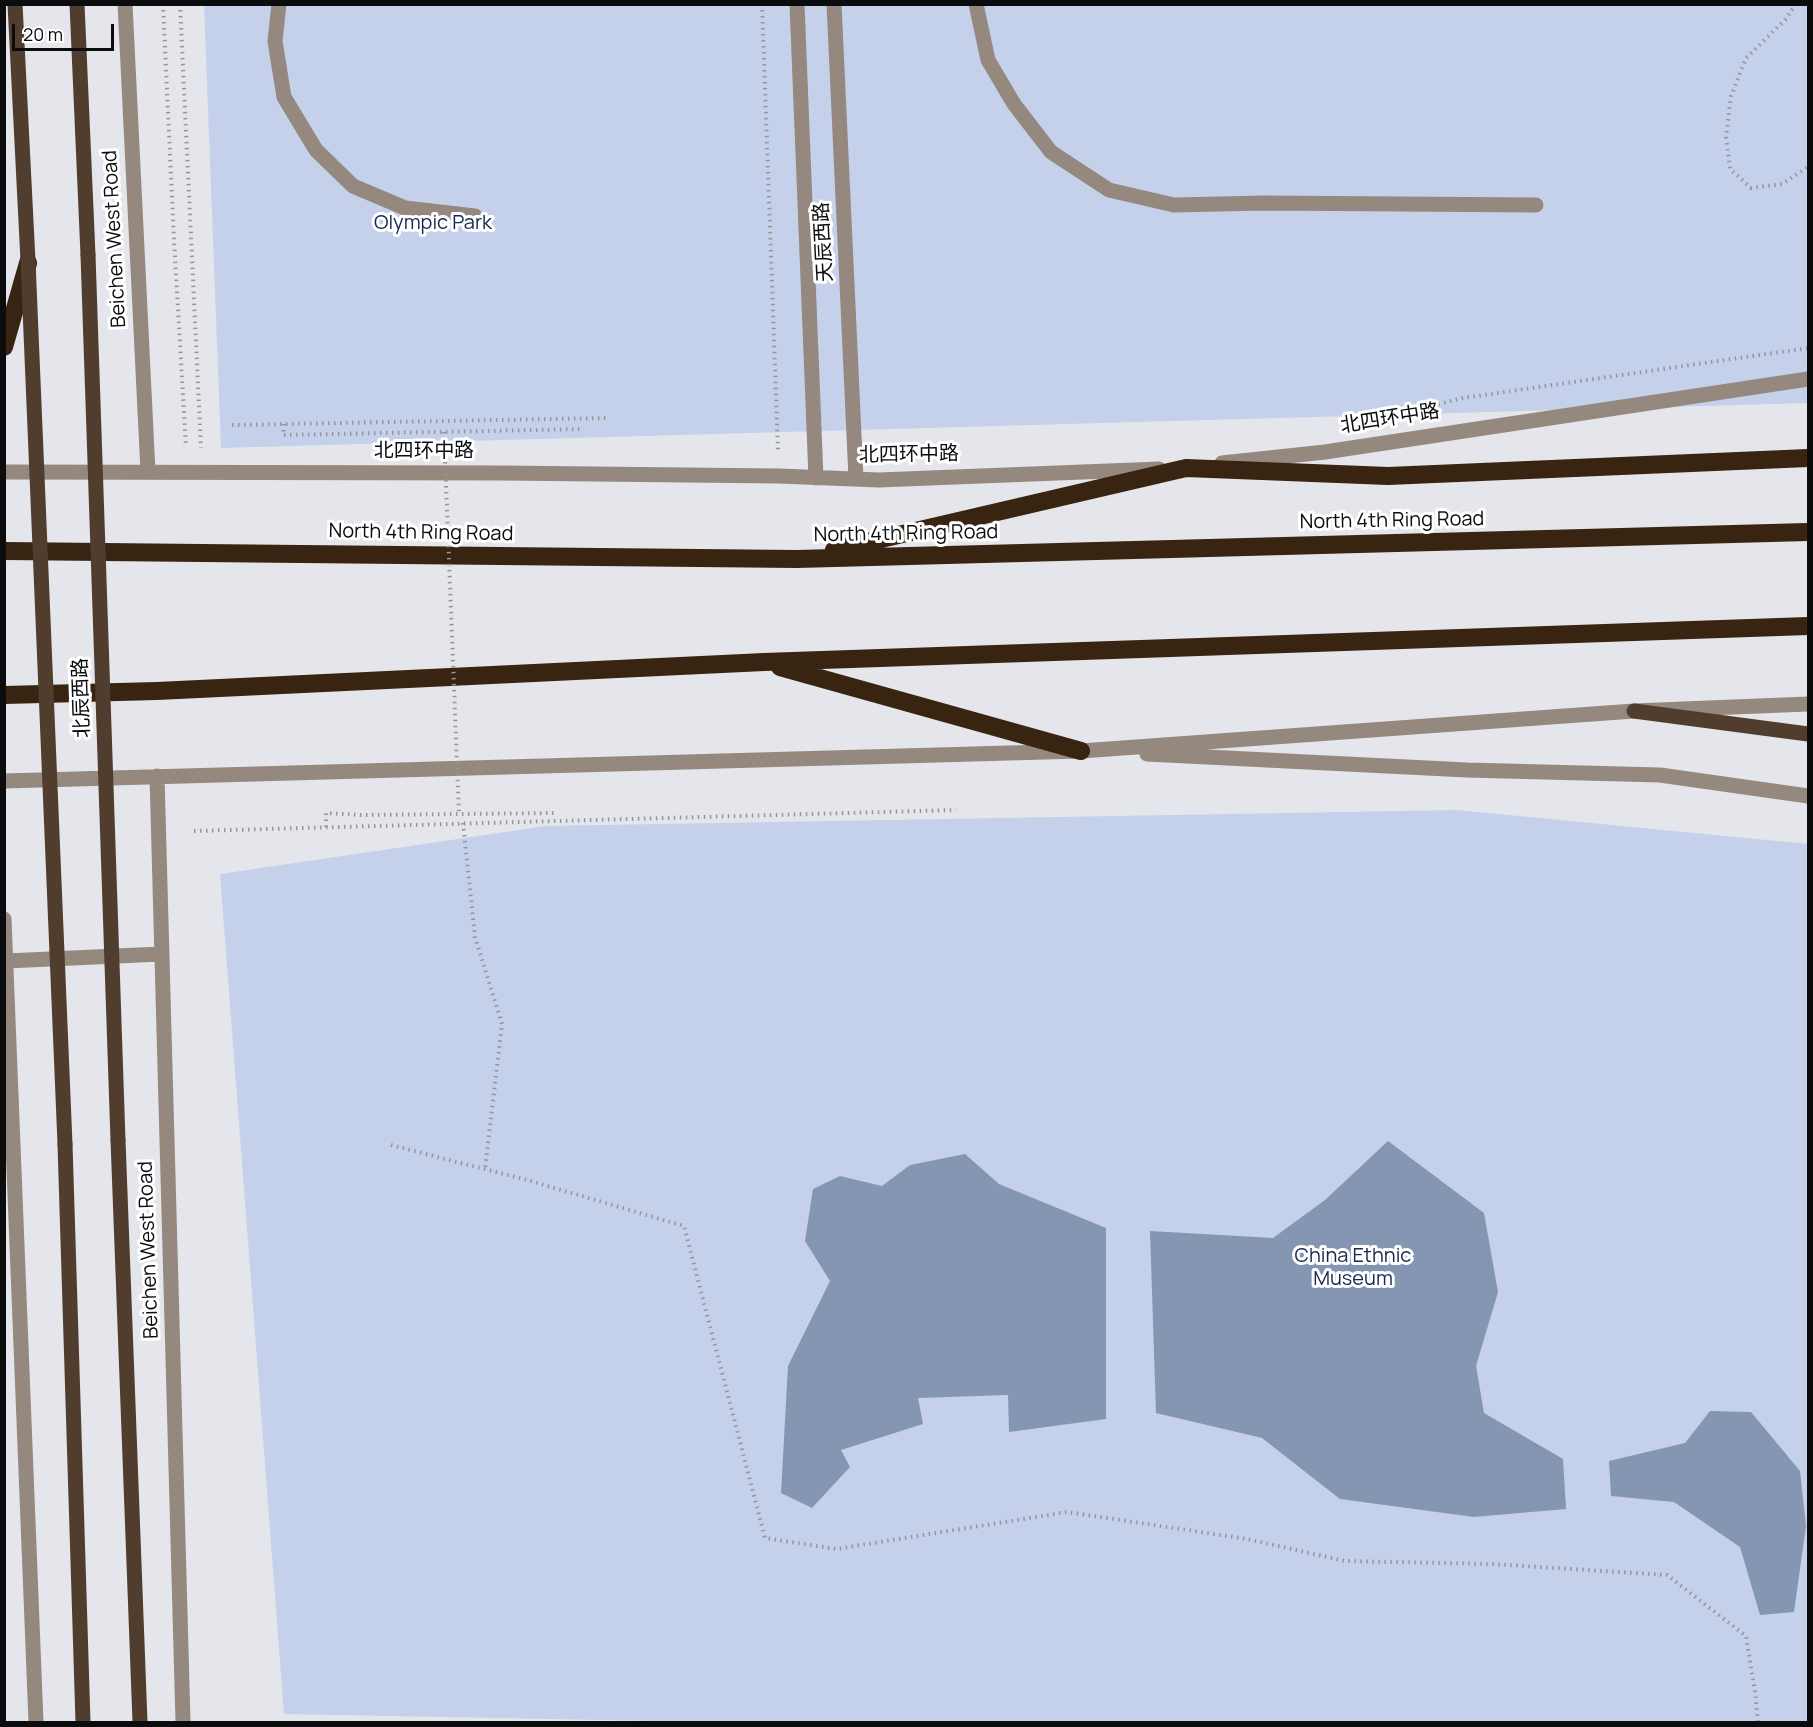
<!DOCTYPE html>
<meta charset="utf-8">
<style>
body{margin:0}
#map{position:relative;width:1813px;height:1727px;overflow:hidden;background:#e4e6eb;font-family:Manrope,sans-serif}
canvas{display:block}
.frame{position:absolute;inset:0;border:6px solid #0b0c0d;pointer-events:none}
.scale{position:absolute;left:12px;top:24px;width:102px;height:27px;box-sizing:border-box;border:3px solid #0b0c0d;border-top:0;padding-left:8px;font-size:18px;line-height:21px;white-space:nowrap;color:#0b0c0d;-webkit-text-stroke:4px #fff;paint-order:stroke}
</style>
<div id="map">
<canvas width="1813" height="1727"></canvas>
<div class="frame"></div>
<div class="scale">20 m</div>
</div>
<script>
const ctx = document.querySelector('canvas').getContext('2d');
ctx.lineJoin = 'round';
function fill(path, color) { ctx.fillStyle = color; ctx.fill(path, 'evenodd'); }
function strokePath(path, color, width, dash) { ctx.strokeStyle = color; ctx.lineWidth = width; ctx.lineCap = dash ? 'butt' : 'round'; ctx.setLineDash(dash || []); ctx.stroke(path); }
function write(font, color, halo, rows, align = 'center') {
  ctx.font = font + ' Manrope,"Noto Sans SC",sans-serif'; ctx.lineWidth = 6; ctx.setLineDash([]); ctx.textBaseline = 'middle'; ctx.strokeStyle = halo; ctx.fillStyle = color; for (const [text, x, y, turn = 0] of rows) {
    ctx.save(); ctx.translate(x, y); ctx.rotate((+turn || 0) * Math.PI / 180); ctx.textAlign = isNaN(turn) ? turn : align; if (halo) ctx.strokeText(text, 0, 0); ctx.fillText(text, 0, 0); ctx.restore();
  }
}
const green = new Path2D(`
 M204,5H1808V403L221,448Z
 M1457,810L1808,844V1722H707L284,1714L220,874L546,826Z`);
const water = new Path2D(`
 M1388,1141L1484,1213L1498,1292L1476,1366L1484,1413L1563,1459L1566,1509L1474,1517L1340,1499L1262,1438L1156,1413L1150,1231L1273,1238L1325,1200Z
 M965,1154L999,1184L1106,1228V1419L1009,1432L1008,1395L918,1398L923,1424L841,1450L850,1467L812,1508L781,1493L788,1366L830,1281L805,1241L813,1189L840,1176L882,1186L910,1165Z
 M1710,1411L1751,1412L1800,1471L1806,1526L1794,1612L1760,1615L1740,1547L1674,1502L1611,1496L1609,1461L1685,1443Z`);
const path = new Path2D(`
 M163,4L174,240L186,447
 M180,4L201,448
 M762,4L778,450
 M1796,4L1785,20L1746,58L1731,96L1726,137L1730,169L1751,188L1782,184L1808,167
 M1415,410L1463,398L1808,348
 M284,424L283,435L584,429
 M232,425L606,418
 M463,823L475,937L502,1024L485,1169
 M326,827V813L361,815L556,813
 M194,831L956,810
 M391,1145L527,1180L684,1226L765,1538L836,1549L1067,1512L1247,1539L1345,1561L1492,1564L1667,1575L1746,1636L1755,1691L1758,1722`);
const minor = new Path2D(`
 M125,4L148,472
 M279,4L275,41L284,97L316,150L353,186L405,208L475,216
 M797,4L816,478
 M834,4L856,478
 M976,4L988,60L1014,104L1051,152L1109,190L1174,205L1264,203L1536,205
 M1222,463L1325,452L1808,379
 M4,472L502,473L779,476L879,480L1159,469
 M1147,754L1467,770L1660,775L1808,796
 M157,776L183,1722
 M4,781L1081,751L1634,711L1808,704
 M4,919L36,1722
 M6,961L161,954`);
const major = new Path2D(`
 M15,4L28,261
 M77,4L88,255
 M1634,711L1808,734
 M118,1140L140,1722
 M65,1144L83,1722`);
const highway = new Path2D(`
 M4,347L28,263
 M834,550L1186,468L1388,476L1808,458
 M4,551L797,559L1808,532
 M780,667L1081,751
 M4,695L157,691L764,662L1808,626`);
const pathBridge = new Path2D(`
 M444,432L459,814`);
const majorBridge = new Path2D(`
 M88,255L118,1140
 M28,261L65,1144`);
const parkNames = [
 ["Olympic Park",433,223],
 ["China Ethnic",1353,1256],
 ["Museum",1353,1279]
];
const streetNames = [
 ["Beichen West Road",115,239,-93],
 ["天辰西路",824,242,-93],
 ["北四环中路",1390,419,-9],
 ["北四环中路",424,451],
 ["北四环中路",909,455,-1],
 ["North 4th Ring Road",1392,521,-1],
 ["North 4th Ring Road",421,533,1],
 ["North 4th Ring Road",906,534,-1],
 ["北辰西路",82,698,-92],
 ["Beichen West Road",149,1250,-92]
];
fill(green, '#c5d1ea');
fill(water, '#8496b1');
strokePath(path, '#949699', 4, [1.5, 4.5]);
strokePath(minor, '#95887f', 15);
strokePath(major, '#513d2d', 15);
strokePath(highway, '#392311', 18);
strokePath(pathBridge, '#949699', 4, [1.5, 4.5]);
strokePath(majorBridge, '#513d2d', 15);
write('20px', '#16274e', '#fff', parkNames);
write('20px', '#0b0c0d', '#fff', streetNames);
</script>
